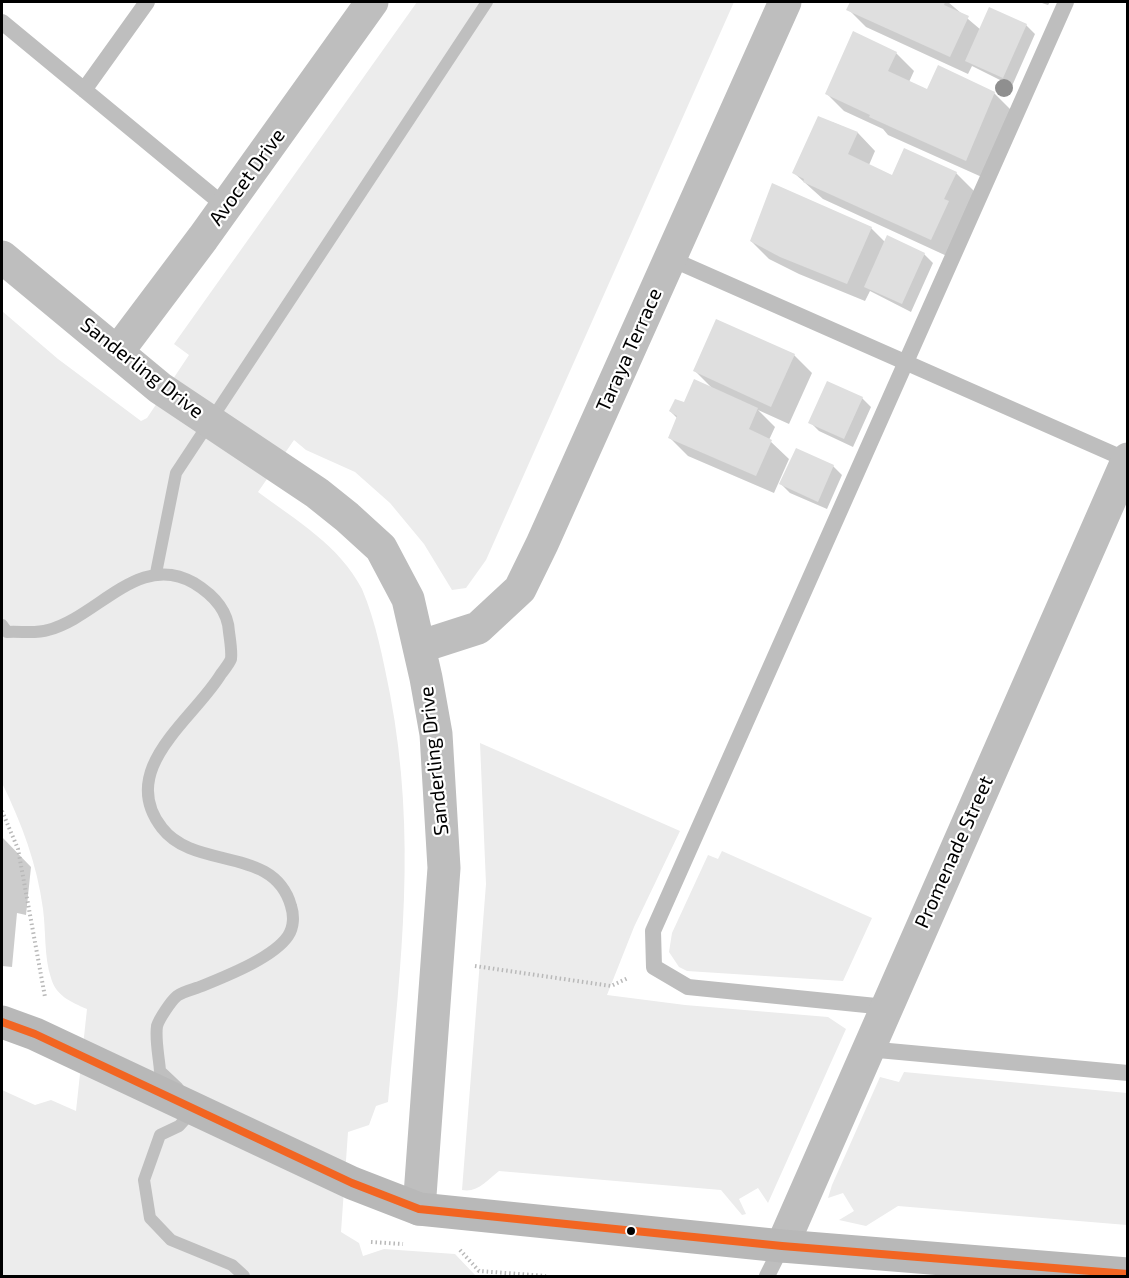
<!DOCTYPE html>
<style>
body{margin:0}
#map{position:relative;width:1129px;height:1278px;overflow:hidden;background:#fff;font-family:"Exo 2",sans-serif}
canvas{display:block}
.frame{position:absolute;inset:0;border:3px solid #000;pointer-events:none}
</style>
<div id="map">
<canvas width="1129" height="1278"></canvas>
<div class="frame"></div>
</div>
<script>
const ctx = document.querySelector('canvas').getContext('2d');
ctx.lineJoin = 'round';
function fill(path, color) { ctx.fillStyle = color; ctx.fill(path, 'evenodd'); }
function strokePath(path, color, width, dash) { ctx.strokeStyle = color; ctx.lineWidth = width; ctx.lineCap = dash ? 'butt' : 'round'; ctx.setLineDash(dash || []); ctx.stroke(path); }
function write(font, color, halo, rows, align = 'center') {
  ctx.font = font + ' "Exo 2",sans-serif'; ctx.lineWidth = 4.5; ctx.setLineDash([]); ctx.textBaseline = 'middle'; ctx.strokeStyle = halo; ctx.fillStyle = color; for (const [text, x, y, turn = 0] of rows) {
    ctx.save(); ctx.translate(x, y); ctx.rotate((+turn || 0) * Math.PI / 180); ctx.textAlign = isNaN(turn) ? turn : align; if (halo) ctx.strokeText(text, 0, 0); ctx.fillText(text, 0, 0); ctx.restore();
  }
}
const green = new Path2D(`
 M417,2H734L486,560L466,588L452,590L424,544L390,503L355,472L306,450L294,440L258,492C296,520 340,546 362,589C376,622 383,659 390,694C417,837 401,961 388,1102L376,1106L369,1125L348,1132L341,1232L359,1243L363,1256L384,1249L455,1254L476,1276H2V1090L35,1105L51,1100L76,1111L87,1009C71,1002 56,996 51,978C44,957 46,931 43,909C37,864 22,824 2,783V311L58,359L141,421L147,418L189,355L174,344Z
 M480,743L680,831L634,927L607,995L685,1005L828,1017L846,1029L768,1203L758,1188L739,1199L746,1214L742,1215L721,1190L499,1171C487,1180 478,1193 462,1190L486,884Z
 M722,851L872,918L843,981L687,971L679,967L669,952L672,933L708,855L718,859Z
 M904,1072L1127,1093V1225L898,1206L866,1226L839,1220L854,1211L843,1193L828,1198L832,1185L880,1077L899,1082Z`);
const shadow = new Path2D(`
 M852,2H948L981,30L1026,25L1035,34L1012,86L972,66L968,74L866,27L848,9Z
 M1039,2H1050L1048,5Z
 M896,53L914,71L909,82L928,91L994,93L1012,111L984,178L888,135L883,129L844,111L826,93Z
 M832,122L858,133L875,151L869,165L893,177L956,173L974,191L949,257L823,199L794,173Z
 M871,228L885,242L924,254L933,263L911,312L870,291L865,301L799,274L769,259L751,241Z
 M794,355L812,373L789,424L758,410L775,427L769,440L789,459L774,493L688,456L670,438L678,419L670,411L713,389L695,371Z
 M862,398L871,407L853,447L819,431L810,422Z
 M833,466L842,475L827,509L790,493L781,484Z
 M2,837L31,867L26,915L17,913L12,967L2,966Z`);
const stream = new Path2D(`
 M156,573L176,473L487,2
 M2,625L7,632C20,631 36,634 48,630C98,617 139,551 194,583C212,594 228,609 229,632C230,640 232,651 231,659C229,664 224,670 221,674C194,719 116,769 162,828C195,871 274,845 291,906C294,915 294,927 288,936C273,958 226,976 202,986C195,989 183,991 177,996C171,1001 159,1019 157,1026C155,1040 159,1057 160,1071L178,1088
 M187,1109L189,1115L179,1126L160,1135L144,1180L150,1218L171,1240L232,1265L244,1276`);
const building = new Path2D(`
 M850,2H945L944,5L969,16L950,57L846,10Z
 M989,7L1027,24L1003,78L965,61Z
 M853,31L897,52L888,71L927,89L938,65L995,92L966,161L869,117L870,115L825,94Z
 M818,116L858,132L848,154L892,175L904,148L957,172L944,199L949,201L931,240L803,182L804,179L792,173Z
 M772,183L872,227L847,284L780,257L750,241Z
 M887,235L925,253L902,304L864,287Z
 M716,319L795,354L771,407L693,371Z
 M694,379L758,408L749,429L772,440L756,476L668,438L677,416L669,411L675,399L684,402Z
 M827,381L863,397L844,439L808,423Z
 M796,448L834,465L818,502L779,484Z`);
const path = new Path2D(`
 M2,811L18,849L45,997
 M475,966L611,986L628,978
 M371,1242L403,1244
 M460,1250L479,1271L546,1276`);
const lane = new Path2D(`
 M2,22L226,207
 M84,90L147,2
 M669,258L1127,460
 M886,1007L688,987L654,967L653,931L1066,2
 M867,1049L1128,1073
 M767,1276L782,1246`);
const street = new Path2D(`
 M2,257L160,388L317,493L347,517L381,548L408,599L426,678L436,734L444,868L419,1209
 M118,351L203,238L372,2
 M419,647L478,628L520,589L542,544L785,2
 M782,1246L1128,459`);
const secondary = new Path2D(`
 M2,1022L35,1034L352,1183L419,1209L782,1246L1128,1274`);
const bus1 = new Path2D(`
 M2,1022L35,1034L352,1183L419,1209L782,1246L1128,1274`);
const trees = [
 [1004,88]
];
const markers = [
 [631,1231,5,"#000"]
];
const streetNames = [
 ["Avocet Drive",247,177,-54],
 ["Taraya Terrace",629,350,-66],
 ["Sanderling Drive",142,368,38],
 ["Sanderling Drive",434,761,-96],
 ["Promenade Street",954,852,-66]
];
fill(green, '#ececec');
fill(shadow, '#0003');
strokePath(stream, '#bfbfbf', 12);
fill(building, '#dfdfdf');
strokePath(path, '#b9b9b9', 4, [1.5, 3]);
strokePath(lane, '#bebebe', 16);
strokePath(street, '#bebebe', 33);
strokePath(secondary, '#b8b8b8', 33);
strokePath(bus1, '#f26522', 8);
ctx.fillStyle = '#8f8f8f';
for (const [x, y] of trees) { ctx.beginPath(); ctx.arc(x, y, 9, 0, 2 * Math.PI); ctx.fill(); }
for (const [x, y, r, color] of markers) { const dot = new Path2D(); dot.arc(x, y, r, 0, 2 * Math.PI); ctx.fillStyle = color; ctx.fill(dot); strokePath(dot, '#fff', 2); }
write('20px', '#000', '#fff', streetNames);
</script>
